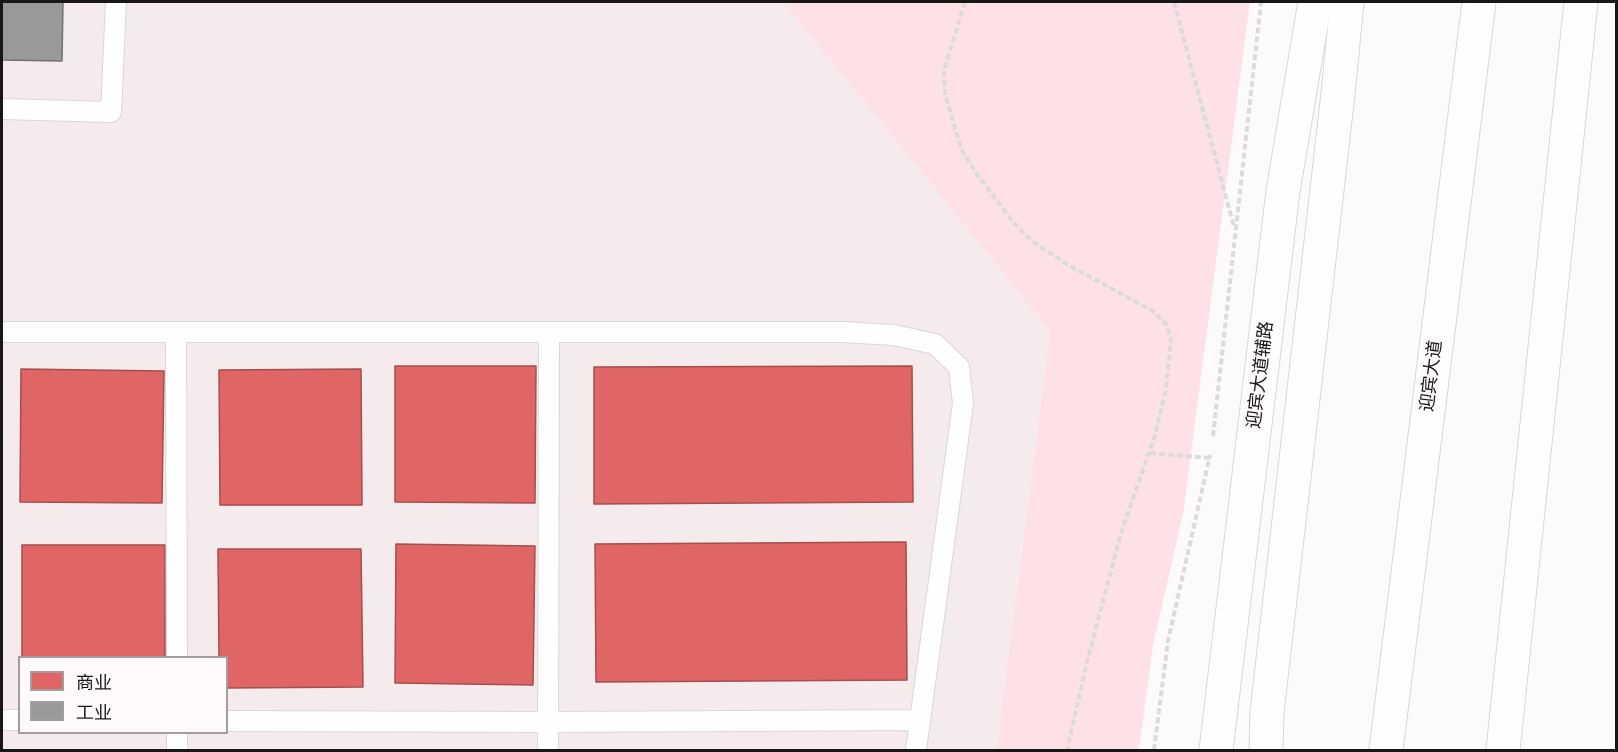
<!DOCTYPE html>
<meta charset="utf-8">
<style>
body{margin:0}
#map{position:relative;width:1618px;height:752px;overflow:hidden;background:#fdfafb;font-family:"Varela Round","Noto Sans SC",sans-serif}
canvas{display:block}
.frame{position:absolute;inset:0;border:3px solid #181616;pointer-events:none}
.legend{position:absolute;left:18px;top:656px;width:210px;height:78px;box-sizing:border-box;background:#fef9fa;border:2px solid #a29e9f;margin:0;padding:8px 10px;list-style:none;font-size:18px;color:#181616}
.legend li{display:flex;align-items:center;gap:12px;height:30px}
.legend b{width:30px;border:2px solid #a29e9f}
</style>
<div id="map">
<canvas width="1618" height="752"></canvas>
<div class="frame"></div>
<ul class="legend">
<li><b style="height:16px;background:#e06666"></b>商业</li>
<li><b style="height:16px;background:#999"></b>工业</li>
</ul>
</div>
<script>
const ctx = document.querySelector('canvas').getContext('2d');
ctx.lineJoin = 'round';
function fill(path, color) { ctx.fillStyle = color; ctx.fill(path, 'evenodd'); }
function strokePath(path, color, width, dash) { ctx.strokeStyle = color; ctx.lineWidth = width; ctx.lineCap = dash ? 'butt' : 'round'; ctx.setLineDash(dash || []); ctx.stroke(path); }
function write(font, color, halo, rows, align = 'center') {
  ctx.font = font + ' "Varela Round","Noto Sans SC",sans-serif'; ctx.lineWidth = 6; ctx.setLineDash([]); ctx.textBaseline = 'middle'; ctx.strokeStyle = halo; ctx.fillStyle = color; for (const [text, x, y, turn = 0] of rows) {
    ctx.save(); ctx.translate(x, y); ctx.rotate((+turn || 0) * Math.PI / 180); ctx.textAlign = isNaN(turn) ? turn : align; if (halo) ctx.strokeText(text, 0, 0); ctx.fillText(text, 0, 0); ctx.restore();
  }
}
const built = new Path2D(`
 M2,2H783L1050,331L996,750H2ZM20,658H226V732H20Z`);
const green = new Path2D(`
 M783,2H1250L1183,514L1153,645L1139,750H996L1050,331Z`);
const shops = new Path2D(`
 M395,366H536L535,503L395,502Z
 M912,366L913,502L594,504V367Z
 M21,369L164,371L162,503L20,502Z
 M361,369L362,505H220L219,370Z
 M906,542L907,680L596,682L595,544Z
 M396,544L535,546L533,685L395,683Z
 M22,545H165V658H22Z
 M218,549H361L363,687L226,688V658H219Z`);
const industry = new Path2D(`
 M2,2H63L62,61L2,60Z`);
const path = new Path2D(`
 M965,2L944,71L945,93L961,149L976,173L1014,223L1033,242L1070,266L1153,311L1166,324L1171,338L1166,390L1155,435L1121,533L1087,662L1067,750
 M1174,2L1234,227
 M1213,436L1261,2
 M1150,453L1210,458
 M1154,750L1168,641L1210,455`);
const service = new Path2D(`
 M2,109L111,112L116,2
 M2,332H842L894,335L935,344L959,367L963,403L916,750
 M176,332L177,658
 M2,720H20
 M226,721L548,722L920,720
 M177,732V750
 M548,750L549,332`);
const primary = new Path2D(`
 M1216,750L1283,191L1315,2`);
const trunk = new Path2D(`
 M1266,750L1267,712L1338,94L1347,2
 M1386,750L1479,2
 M1503,750L1581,2`);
const streetNames = [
 ["迎宾大道辅路",1261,375,-83],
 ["迎宾大道",1432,376,-83]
];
fill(built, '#f5ebed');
fill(green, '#fee1e7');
fill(shops, '#e06666');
strokePath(shops, '#a44e4e', 1.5);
fill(industry, '#999');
strokePath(industry, '#727272', 1.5);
strokePath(service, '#d9d7d7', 22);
strokePath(primary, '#d9d7d7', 35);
strokePath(trunk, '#d9d7d7', 35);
strokePath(path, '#dcdbdb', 4, [6, 3]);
strokePath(service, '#fffefe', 20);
strokePath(primary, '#fffefe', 33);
strokePath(trunk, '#fffefe', 33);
write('18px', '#181616', '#fef9fa', streetNames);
</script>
